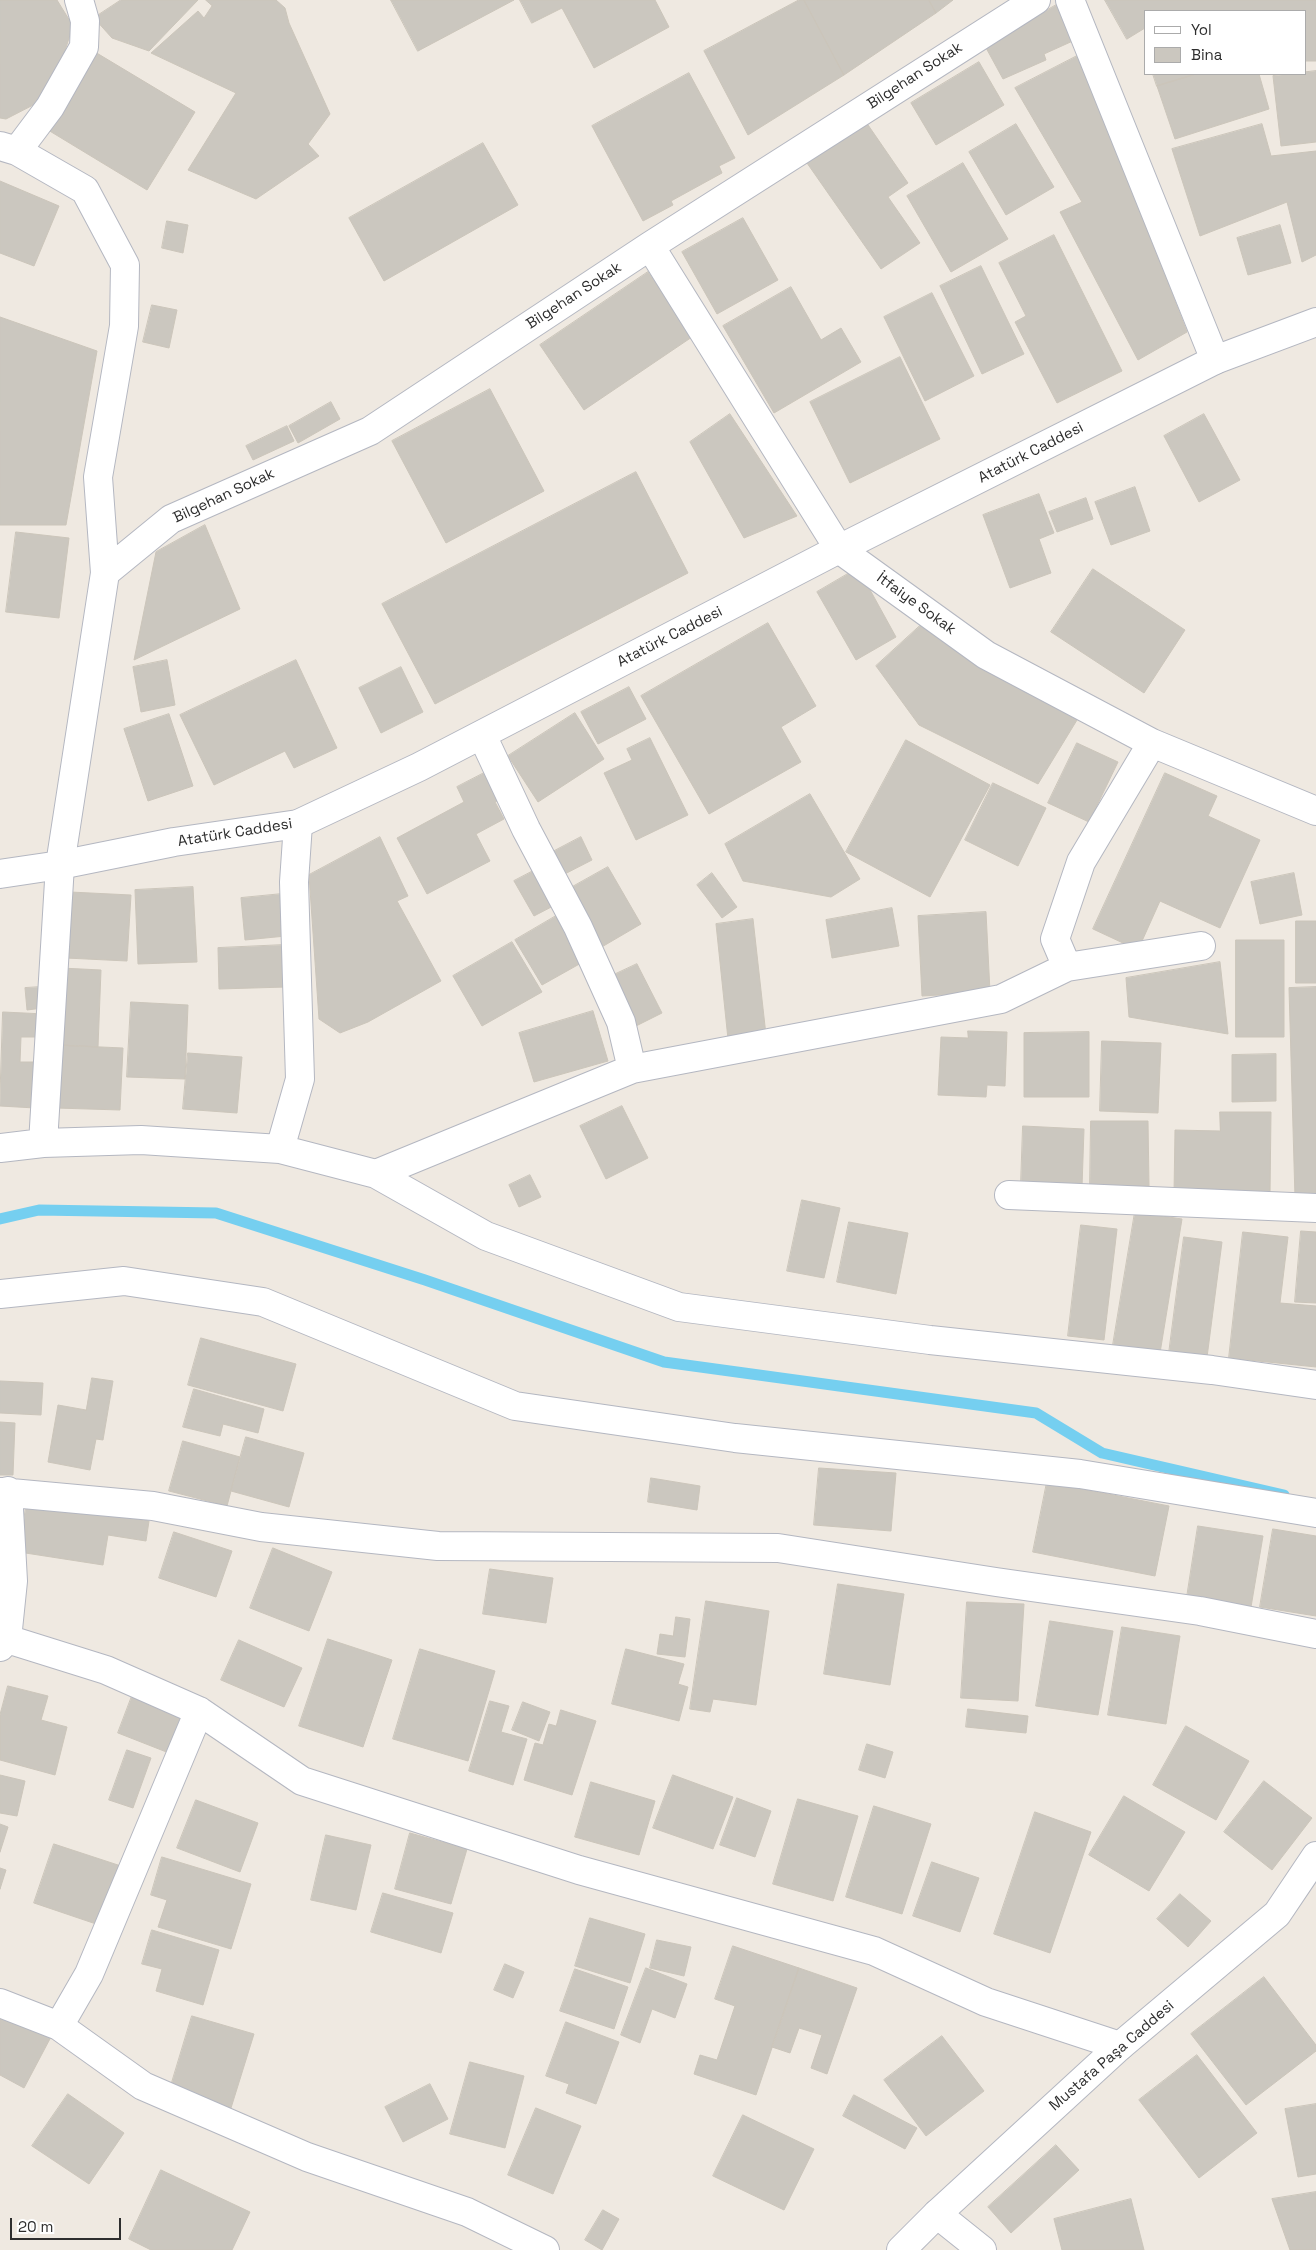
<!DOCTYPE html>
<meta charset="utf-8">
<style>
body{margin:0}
#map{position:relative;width:1316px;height:2250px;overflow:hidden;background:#efe9e1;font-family:"Space Grotesk",sans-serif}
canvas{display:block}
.legend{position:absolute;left:1144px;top:10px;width:162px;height:65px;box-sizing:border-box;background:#fff;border:1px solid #ababab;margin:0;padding:6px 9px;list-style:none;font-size:15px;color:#2e2e2e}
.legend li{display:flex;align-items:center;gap:10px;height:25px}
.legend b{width:25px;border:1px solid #ababab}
.scale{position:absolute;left:10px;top:2218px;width:111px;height:22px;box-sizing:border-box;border:2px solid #2e2e2e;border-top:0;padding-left:6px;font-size:15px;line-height:18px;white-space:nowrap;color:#2e2e2e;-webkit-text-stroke:4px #fff;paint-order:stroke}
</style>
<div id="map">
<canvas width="1316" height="2250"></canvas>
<ul class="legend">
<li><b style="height:6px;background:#fff"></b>Yol</li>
<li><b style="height:14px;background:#cbc7bf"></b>Bina</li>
</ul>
<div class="scale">20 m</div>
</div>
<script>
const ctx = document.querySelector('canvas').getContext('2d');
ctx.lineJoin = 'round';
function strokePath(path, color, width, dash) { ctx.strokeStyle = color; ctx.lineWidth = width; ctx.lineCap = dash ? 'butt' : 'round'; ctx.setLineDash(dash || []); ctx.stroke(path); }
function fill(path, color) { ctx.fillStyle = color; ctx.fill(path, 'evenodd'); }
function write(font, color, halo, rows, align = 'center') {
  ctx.font = font + ' "Space Grotesk",sans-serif'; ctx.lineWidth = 5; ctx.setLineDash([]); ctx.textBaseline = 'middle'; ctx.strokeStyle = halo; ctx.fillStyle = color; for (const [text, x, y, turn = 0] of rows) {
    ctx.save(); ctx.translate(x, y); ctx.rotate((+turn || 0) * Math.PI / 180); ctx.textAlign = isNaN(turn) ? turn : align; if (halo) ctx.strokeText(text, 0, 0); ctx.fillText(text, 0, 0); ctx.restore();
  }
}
const stream = new Path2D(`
 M0,1219L39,1210L216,1213L425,1280L664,1362L1036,1413L1102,1453L1284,1495`);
const building = new Path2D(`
 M0,0H57L73,26L59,69L37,103L6,119L0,118Z
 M121,0H198L149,51L112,38L94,18Z
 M206,0H276L285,8L289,23L330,114L308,144L319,156L256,199L188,170L236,93L151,53L198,11L204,18L212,6Z
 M391,0H514L418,51Z
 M520,0H655L669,27L594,68L562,8L532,23Z
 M799,0H804L844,75L748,135L704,51Z
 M804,0H929L936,13L844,75Z
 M929,0H953L936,13Z
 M1105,0H1316V61H1305V11H1145V28L1127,39Z
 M1058,4L1075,40L1044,54L1046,60L1003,79L985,46Z
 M95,52L195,112L147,190L48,130Z
 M1079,55L1187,332L1138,360L1060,212L1082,202L1015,88Z
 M979,62L1004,105L936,145L911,103Z
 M1316,71V142L1281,146L1273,76Z
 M689,73L735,158L719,166L722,173L671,201L673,205L643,221L592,126Z
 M1153,74H1196L1157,86Z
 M1196,74H1259L1269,109L1175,139L1157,86Z
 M866,122L908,183L888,197L920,243L881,269L807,163Z
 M1016,124L1054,187L1006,215L969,152Z
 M1262,124L1271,156L1316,151V255L1302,262L1287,202L1200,236L1172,149Z
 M483,143L518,205L384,281L349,218Z
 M963,163L1008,239L951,272L907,196Z
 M0,181L59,206L34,266L0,253Z
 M743,218L778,280L717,314L682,252Z
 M167,221L188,225L183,253L162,248Z
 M1280,225L1291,263L1248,275L1237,238Z
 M1054,235L1122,371L1057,403L1015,322L1026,316L999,263Z
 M981,266L1024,354L982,374L940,286Z
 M648,272L692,337L584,410L540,345Z
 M791,287L821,340L841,328L861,362L774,413L723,326Z
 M932,293L974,376L925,401L884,317Z
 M152,305L177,310L169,348L143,342Z
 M0,317L97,351L66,525H0Z
 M900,357L940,439L850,483L810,402Z
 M490,389L544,491L446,543L392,441Z
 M331,402L340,419L298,443L289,426Z
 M730,414L797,516L744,538L690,442Z
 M1204,414L1240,480L1199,502L1164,436Z
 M287,426L294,441L253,460L246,446Z
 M636,472L688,573L435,704L382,604Z
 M1135,487L1150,531L1111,545L1095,502Z
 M1039,494L1054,533L1039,539L1051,573L1010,588L983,515Z
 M1086,498L1093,519L1057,532L1049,512Z
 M205,525L240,609L134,660L156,552Z
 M16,532L69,538L59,618L6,612Z
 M858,568L896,637L856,660L817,592Z
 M1093,569L1185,630L1144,693L1051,632Z
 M768,623L816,706L781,727L801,762L709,814L641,696Z
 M922,624L1077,720L1038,784L919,725L876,666Z
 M167,660L175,705L141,712L133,667Z
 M296,660L337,748L294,768L285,751L214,785L180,715Z
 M401,667L423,712L381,733L359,688Z
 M629,687L646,719L598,744L581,712Z
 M575,713L604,759L538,802L508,756Z
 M169,714L193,786L148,801L124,729Z
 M650,738L688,815L636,840L604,773L632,760L627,749Z
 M906,740L990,785L930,897L846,852Z
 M1077,743L1118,762L1089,822L1048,803Z
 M486,772L501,799L495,802L504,819L476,834L490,861L427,894L397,838L464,802L457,787Z
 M1165,773L1217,796L1208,816L1260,840L1220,928L1160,901L1138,950L1093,929Z
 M993,783L1046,808L1018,866L965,840Z
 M810,794L860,879L831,897L743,881L725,844Z
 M380,837L408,896L397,901L441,981L368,1022L340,1033L319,1019L309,875Z
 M581,837L592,860L555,879L543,857Z
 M608,867L641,924L600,948L567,890Z
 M537,869L557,904L534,916L514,881Z
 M712,873L737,907L722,918L697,885Z
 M1294,873L1302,915L1260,924L1251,882Z
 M193,887L197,962L138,964L135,890Z
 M70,892L131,895L127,961L66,958Z
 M282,894L286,936L245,940L241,898Z
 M892,908L899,946L832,958L826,920Z
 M986,912L990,992L922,996L918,916Z
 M556,916L583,962L542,985L515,940Z
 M753,919L766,1035L728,1039L716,924Z
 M1296,921H1316V983H1296Z
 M1236,940H1284V1037H1236Z
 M512,942L542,992L482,1026L453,976Z
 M284,945L286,987L219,989L218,948Z
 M1220,962L1228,1034L1129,1017L1126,978Z
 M637,964L662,1013L628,1030L603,980Z
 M61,968L101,970L98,1047L58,1045Z
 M41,987L43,1008L27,1010L25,988Z
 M1316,987V1197L1295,1198L1289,988Z
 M131,1002L188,1005L185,1079L127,1077Z
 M593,1011L608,1061L534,1082L519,1033Z
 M3,1012L45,1014L44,1037H21L20,1062H38L35,1108L0,1106Z
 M968,1031L1007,1032L1005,1086L987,1085L986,1097L938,1095L941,1037L968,1038Z
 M1089,1032V1097H1024V1033Z
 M1102,1041L1161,1043L1158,1113L1100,1111Z
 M58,1045L123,1048L120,1110L56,1108Z
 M188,1053L242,1057L237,1113L183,1109Z
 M1276,1054V1101L1232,1102V1055Z
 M622,1106L648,1158L606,1179L580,1126Z
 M1220,1112H1271L1270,1194L1174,1193L1175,1130L1220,1131Z
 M1091,1121H1148L1149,1186H1090Z
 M1023,1126L1084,1129L1082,1187L1021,1184Z
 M530,1175L541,1197L519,1207L509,1185Z
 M802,1200L840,1208L824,1278L787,1271Z
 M1135,1212L1182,1219L1160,1353L1113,1345Z
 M849,1222L908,1233L896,1294L837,1282Z
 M1081,1225L1117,1229L1104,1340L1068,1336Z
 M1301,1231L1316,1232V1303L1295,1302Z
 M1243,1232L1288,1237L1280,1303L1316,1306V1367L1229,1358Z
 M1184,1237L1222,1242L1206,1365L1168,1361Z
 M201,1338L296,1364L283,1411L188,1385Z
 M92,1378L113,1381L103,1440L96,1439L90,1470L48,1462L58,1405L86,1410Z
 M0,1381L43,1383L41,1415L0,1413Z
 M194,1389L264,1409L258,1433L223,1424L220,1436L183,1427Z
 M0,1422L15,1423L13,1475H0Z
 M246,1437L304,1453L289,1507L231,1491Z
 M183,1441L240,1457L227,1506L169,1491Z
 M819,1468L896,1473L891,1531L814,1525Z
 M651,1478L700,1486L697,1510L648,1502Z
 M1047,1482L1169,1506L1155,1576L1033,1552Z
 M27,1501L149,1521L146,1541L108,1535L103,1565L19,1552Z
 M1198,1526L1263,1536L1251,1607L1187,1597Z
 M1273,1529L1316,1536V1616L1260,1607Z
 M174,1532L232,1551L216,1597L159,1578Z
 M273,1548L332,1572L309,1631L250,1608Z
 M490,1569L553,1578L546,1623L483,1614Z
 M838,1584L904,1594L890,1685L824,1674Z
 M706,1601L769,1611L756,1705L713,1699L710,1712L690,1709Z
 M967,1602L1024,1604L1018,1701L961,1698Z
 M676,1617L690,1619L685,1657L657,1654L660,1634L673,1636Z
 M1050,1621L1113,1631L1098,1715L1036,1706Z
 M1122,1627L1180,1636L1166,1724L1108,1715Z
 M328,1639L392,1660L363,1747L299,1726Z
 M239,1640L302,1668L284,1707L221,1680Z
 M420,1649L495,1671L468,1761L393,1739Z
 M626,1649L684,1664L678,1684L688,1687L679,1721L612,1704Z
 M8,1686L48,1696L41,1720L67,1727L55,1775L0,1760V1715Z
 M132,1696L183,1715L169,1753L118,1733Z
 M490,1701L509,1706L501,1732L527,1739L513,1785L469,1771Z
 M523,1702L550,1712L539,1741L512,1730Z
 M968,1709L1028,1716L1026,1733L966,1727Z
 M561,1710L596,1721L572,1795L524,1780L535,1743L543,1745L549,1724L556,1726Z
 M1186,1726L1249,1761L1216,1820L1153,1785Z
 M867,1744L893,1752L885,1778L859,1770Z
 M127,1750L151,1758L133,1808L109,1800Z
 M0,1775L25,1781L17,1816L0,1813Z
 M673,1775L733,1797L713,1849L653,1828Z
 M1264,1781L1312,1818L1272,1870L1224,1832Z
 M591,1782L655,1801L639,1855L575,1837Z
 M1124,1796L1185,1832L1149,1891L1089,1855Z
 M737,1798L771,1811L755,1857L720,1845Z
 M798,1799L858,1816L833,1901L773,1884Z
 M196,1800L258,1823L240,1872L177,1848Z
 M874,1806L931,1824L902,1914L846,1897Z
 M1035,1812L1091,1832L1050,1953L994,1934Z
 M0,1824L8,1827L0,1852Z
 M410,1833L467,1849L451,1904L395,1889Z
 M326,1835L371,1845L356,1910L311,1900Z
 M54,1844L121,1866L102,1926L34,1903Z
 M162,1857L251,1884L231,1949L158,1927L167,1900L151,1895Z
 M932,1862L979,1878L960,1932L913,1916Z
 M0,1868L6,1870L0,1889Z
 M383,1893L453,1913L441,1953L371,1932Z
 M1180,1894L1211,1921L1188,1947L1157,1919Z
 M590,1918L645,1934L630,1983L575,1966Z
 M152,1930L219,1950L203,2005L156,1991L162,1969L142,1964Z
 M657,1940L691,1947L684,1976L650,1968Z
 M733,1946L799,1968L756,2095L694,2074L700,2055L717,2060L735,2006L715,1999Z
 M505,1964L524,1972L513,1998L494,1990Z
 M646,1968L687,1984L675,2018L652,2009L640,2043L621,2035Z
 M799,1968L857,1988L827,2074L811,2068L822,2035L799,2028L790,2053L772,2047Z
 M575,1969L628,1987L614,2029L560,2011Z
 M1264,1977L1316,2045V2051L1246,2105L1191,2034Z
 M0,2008L52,2035L24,2088L0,2075Z
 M192,2016L254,2034L231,2108L170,2089Z
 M566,2022L619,2042L596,2104L566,2093L569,2084L546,2076Z
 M942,2036L984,2091L926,2136L884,2080Z
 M1197,2055L1257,2133L1199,2178L1139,2100Z
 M470,2062L524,2076L505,2148L450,2134Z
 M430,2084L448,2119L403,2142L385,2107Z
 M68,2094L124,2133L89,2184L32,2146Z
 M854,2095L917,2128L905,2149L843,2116Z
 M1316,2104V2174L1298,2177L1285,2109Z
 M536,2108L581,2126L553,2194L508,2175Z
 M743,2115L814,2149L784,2210L713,2176Z
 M1056,2145L1079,2170L1011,2233L988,2207Z
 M161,2170L250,2212L232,2250H151L129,2239Z
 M1316,2192V2250H1290L1272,2199Z
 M1131,2199L1144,2250H1062L1054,2219Z
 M603,2210L619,2219L602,2250L585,2240Z`);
const street = new Path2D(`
 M1070,0L1215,360
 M0,146L17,151L85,190L125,265L124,326L98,477L105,573L60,865L43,1143
 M17,151L50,107L84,47L85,21L79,0
 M650,246L839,549L986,655L1152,743L1316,811
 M105,573L171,519L370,431L650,246L1036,0
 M482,735L526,829L578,927L621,1022L632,1069
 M1067,967L1055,939L1081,862L1152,743
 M0,1148L43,1143L141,1140L280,1149L376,1174L486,1236L679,1307L930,1340L1212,1370L1316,1385
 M280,1149L300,1079L294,882L298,824
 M376,1174L632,1069L1001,999L1067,967L1201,946
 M1009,1195L1316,1208
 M0,1294L124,1281L263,1302L515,1406L735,1438L1080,1474L1316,1513
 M0,1492L153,1506L261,1527L438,1546L778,1548L996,1582L1200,1611L1316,1634
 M7,1639L106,1670L199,1711L302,1781L579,1870L874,1951L986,2002L1120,2046
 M0,1647L7,1639L13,1581L8,1491
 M0,2003L59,2026L143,2086L307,2157L467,2212L545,2250
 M59,2026L89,1974L199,1711
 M937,2214L982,2250`);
const secondary = new Path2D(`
 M0,874L60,865L174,842L298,824L419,767L839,549L1215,360L1316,322
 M901,2250L937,2214L1120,2046L1277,1914L1316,1856`);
const streetNames = [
 ["Bilgehan Sokak",915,76,-33],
 ["Bilgehan Sokak",574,296,-33],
 ["Atatürk Caddesi",1031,453,-27],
 ["Bilgehan Sokak",224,496,-25],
 ["İtfaiye Sokak",916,604,36],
 ["Atatürk Caddesi",670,637,-27],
 ["Atatürk Caddesi",235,833,-9],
 ["Mustafa Paşa Caddesi",1112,2056,-41]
];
strokePath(stream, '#75cff0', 11);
fill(building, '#cbc7bf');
strokePath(building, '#cbc5ba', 1);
strokePath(street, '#b4b7c1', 30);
strokePath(secondary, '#b4b7c1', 30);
strokePath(street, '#fff', 28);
strokePath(secondary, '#fff', 28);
write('15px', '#2e2e2e', '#fff', streetNames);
</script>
